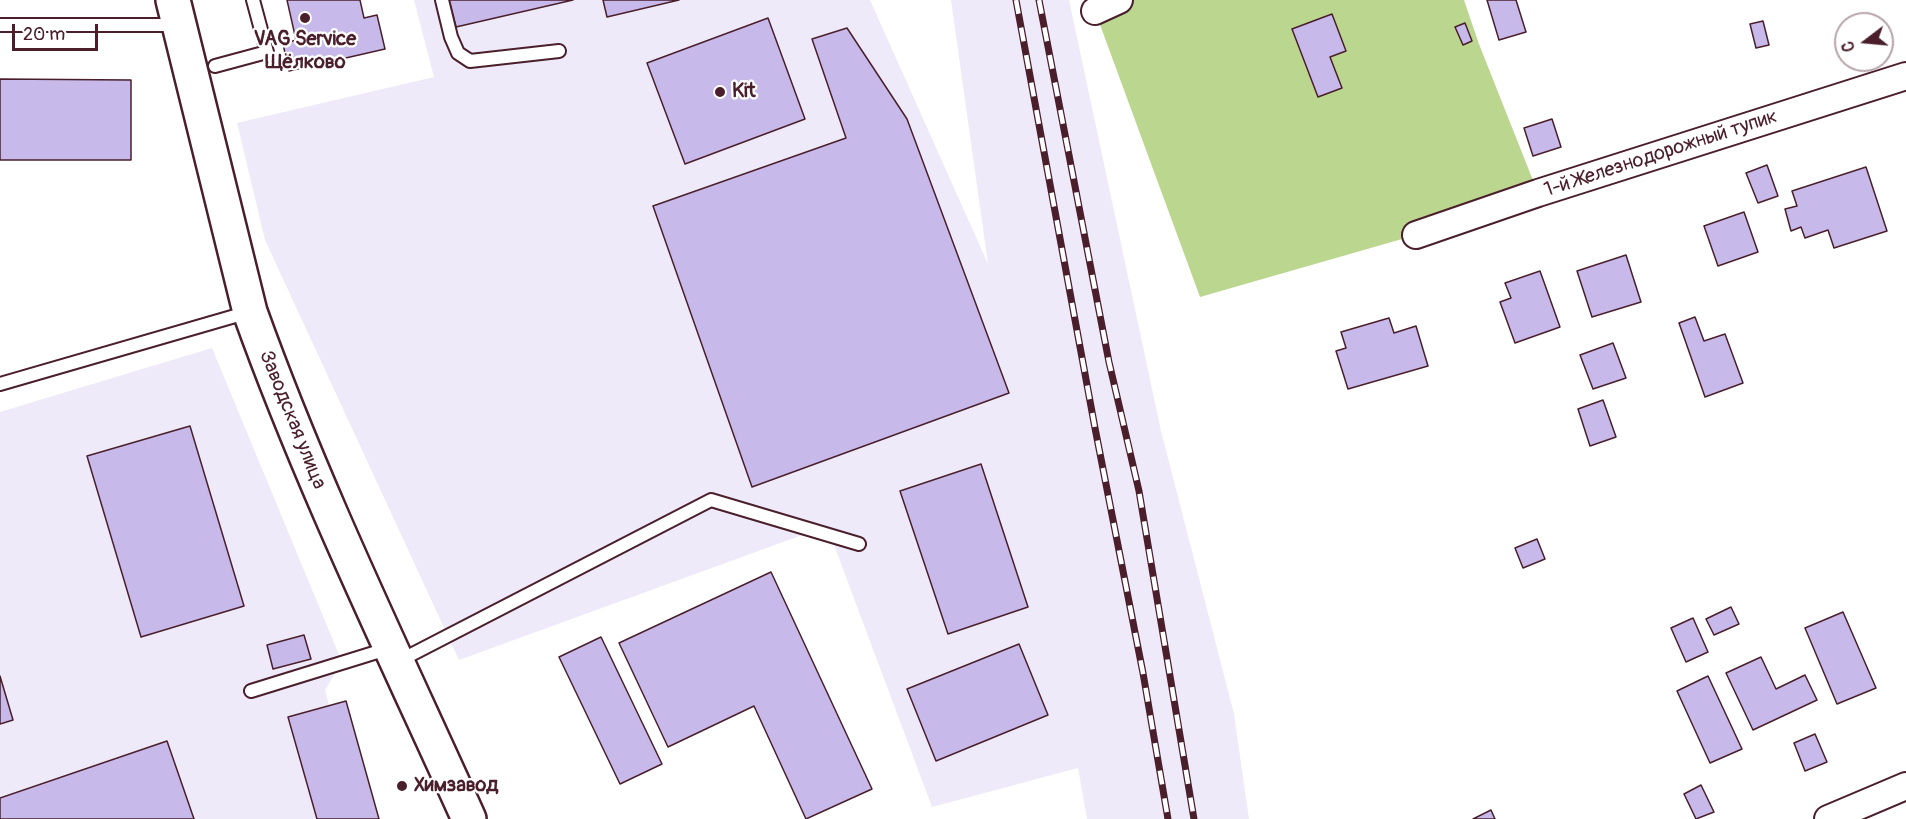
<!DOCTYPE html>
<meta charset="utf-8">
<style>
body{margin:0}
#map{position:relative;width:1906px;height:819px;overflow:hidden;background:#fff;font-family:Pangolin,sans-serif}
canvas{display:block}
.north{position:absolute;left:1834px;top:12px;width:60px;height:60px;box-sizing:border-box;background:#fff;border:2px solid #b7a5aa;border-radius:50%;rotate:254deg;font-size:16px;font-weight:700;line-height:24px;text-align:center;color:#4a1f2b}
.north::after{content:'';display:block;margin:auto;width:21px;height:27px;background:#4a1f2b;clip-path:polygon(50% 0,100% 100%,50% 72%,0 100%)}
.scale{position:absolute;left:12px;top:24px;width:86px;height:27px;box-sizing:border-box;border:3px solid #4a1f2b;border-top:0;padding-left:8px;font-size:18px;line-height:21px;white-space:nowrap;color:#4a1f2b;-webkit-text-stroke:4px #fff;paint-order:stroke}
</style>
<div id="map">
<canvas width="1906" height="819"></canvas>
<div class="north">С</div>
<div class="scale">20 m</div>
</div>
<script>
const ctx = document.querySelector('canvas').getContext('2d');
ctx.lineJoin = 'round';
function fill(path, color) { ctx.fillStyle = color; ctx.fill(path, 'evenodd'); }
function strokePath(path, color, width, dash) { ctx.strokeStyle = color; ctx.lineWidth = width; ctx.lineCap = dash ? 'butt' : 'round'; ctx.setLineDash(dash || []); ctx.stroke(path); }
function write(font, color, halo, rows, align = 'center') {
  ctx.font = font + ' Pangolin,sans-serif'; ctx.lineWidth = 4.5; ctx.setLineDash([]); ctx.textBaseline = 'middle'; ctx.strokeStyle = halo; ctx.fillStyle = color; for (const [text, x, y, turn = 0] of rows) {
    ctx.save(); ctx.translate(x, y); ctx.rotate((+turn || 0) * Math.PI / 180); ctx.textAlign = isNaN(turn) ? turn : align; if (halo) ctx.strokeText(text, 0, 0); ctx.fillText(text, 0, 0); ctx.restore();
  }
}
const built = new Path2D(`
 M414,0H870L988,264L951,0H1069L1161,431L1234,714L1249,819H1087L1078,768L932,807L827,526L459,660L265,240L237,123L434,77Z
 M212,348L342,662L325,690L360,819H0V412Z`);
const green = new Path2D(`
 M1119,0H1464L1479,44L1538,193L1416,235L1200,297L1095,11Z`);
const building = new Path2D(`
 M287,0H360L364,18L377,15L385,49L289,71L283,44L296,40Z
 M449,0H573L456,27Z
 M603,0H679L607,17Z
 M1487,0H1516L1526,32L1499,40Z
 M1332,14L1346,51L1330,57L1342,88L1318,97L1292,29Z
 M768,18L805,119L685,164L647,63Z
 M1763,21L1769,45L1756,48L1750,24Z
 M1465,23L1472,41L1463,45L1455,27Z
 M847,28L907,119L1009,393L752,487L653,206L846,138L812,39Z
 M0,79L131,80V160H0Z
 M1552,119L1561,147L1533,156L1524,128Z
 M1767,165L1778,196L1758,203L1746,173Z
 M1866,167L1887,231L1834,248L1828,230L1805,238L1801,227L1791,231L1785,209L1797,206L1792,191Z
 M1744,212L1758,252L1718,266L1704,226Z
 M1626,255L1641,302L1592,317L1577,271Z
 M1540,271L1560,327L1515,343L1500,302L1511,298L1505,283Z
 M1695,317L1704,341L1725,334L1743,383L1705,397L1679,323Z
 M1389,318L1394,333L1416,326L1428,366L1348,389L1336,351L1346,348L1341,332Z
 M1613,343L1626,378L1593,389L1580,355Z
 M1603,400L1616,437L1590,446L1578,409Z
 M190,426L244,606L141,637L87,456Z
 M981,464L1028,607L948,634L900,491Z
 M1537,539L1545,559L1523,568L1515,548Z
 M771,572L872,789L806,819L754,706L668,747L619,643Z
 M1731,607L1739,624L1714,635L1706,619Z
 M1843,612L1876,688L1837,704L1805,628Z
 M1693,618L1708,652L1686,662L1671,628Z
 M304,635L311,659L273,669L267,645Z
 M601,637L662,764L620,784L559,657Z
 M1019,644L1048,715L936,761L907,689Z
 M1761,657L1776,689L1805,675L1817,700L1753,730L1726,673Z
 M0,676L13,720L0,724Z
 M1708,676L1742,749L1710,763L1677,691Z
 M346,701L379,819H317L288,717Z
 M1815,734L1827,762L1805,771L1794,743Z
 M167,741L194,819H0V798Z
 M1701,785L1714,812L1696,819L1684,794Z
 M1491,810L1495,819H1473Z`);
const lane = new Path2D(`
 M442,0L451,37L458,53L470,61L559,51
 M0,25H178
 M215,66L267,52L253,0
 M0,384L249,312
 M399,661L711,500L859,544
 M251,691L390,648`);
const street = new Path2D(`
 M1095,11L1119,0
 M1416,235L1538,193L1906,76
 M1828,819L1906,786`);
const secondary = new Path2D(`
 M173,0L250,312C312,485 393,651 469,819`);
const rail = new Path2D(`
 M1016,0L1095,428L1143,673L1168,819
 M1039,0L1109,362L1139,491L1194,819`);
const markers = [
 [305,18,6,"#4a1f2b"],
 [720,92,6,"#4a1f2b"],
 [402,786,6,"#4a1f2b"]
];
const poiNames = [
 ["VAG Service",305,40,"center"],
 ["Щёлково",305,63,"center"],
 ["Kit",732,92],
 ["Химзавод",414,786]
];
const streetNames = [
 ["1-й Железнодорожный тупик",1661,154,-18],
 ["Заводская улица",292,420,68]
];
fill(built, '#eeeaf9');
fill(green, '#bbd78f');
fill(building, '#c7baeb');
strokePath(building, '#4a1f2b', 1.5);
strokePath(lane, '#4a1f2b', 16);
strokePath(street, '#4a1f2b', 30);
strokePath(secondary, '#4a1f2b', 38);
strokePath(lane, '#fff', 12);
strokePath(street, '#fff', 26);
strokePath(secondary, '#fff', 33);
strokePath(rail, '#4a1f2b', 7);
strokePath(rail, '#fff', 4.5, [14]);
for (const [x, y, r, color] of markers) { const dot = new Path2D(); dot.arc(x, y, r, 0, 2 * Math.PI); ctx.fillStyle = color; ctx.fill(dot); strokePath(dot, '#fff', 2); }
write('bold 20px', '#4a1f2b', '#fff', poiNames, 'left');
write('20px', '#4a1f2b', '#fff', streetNames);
</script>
